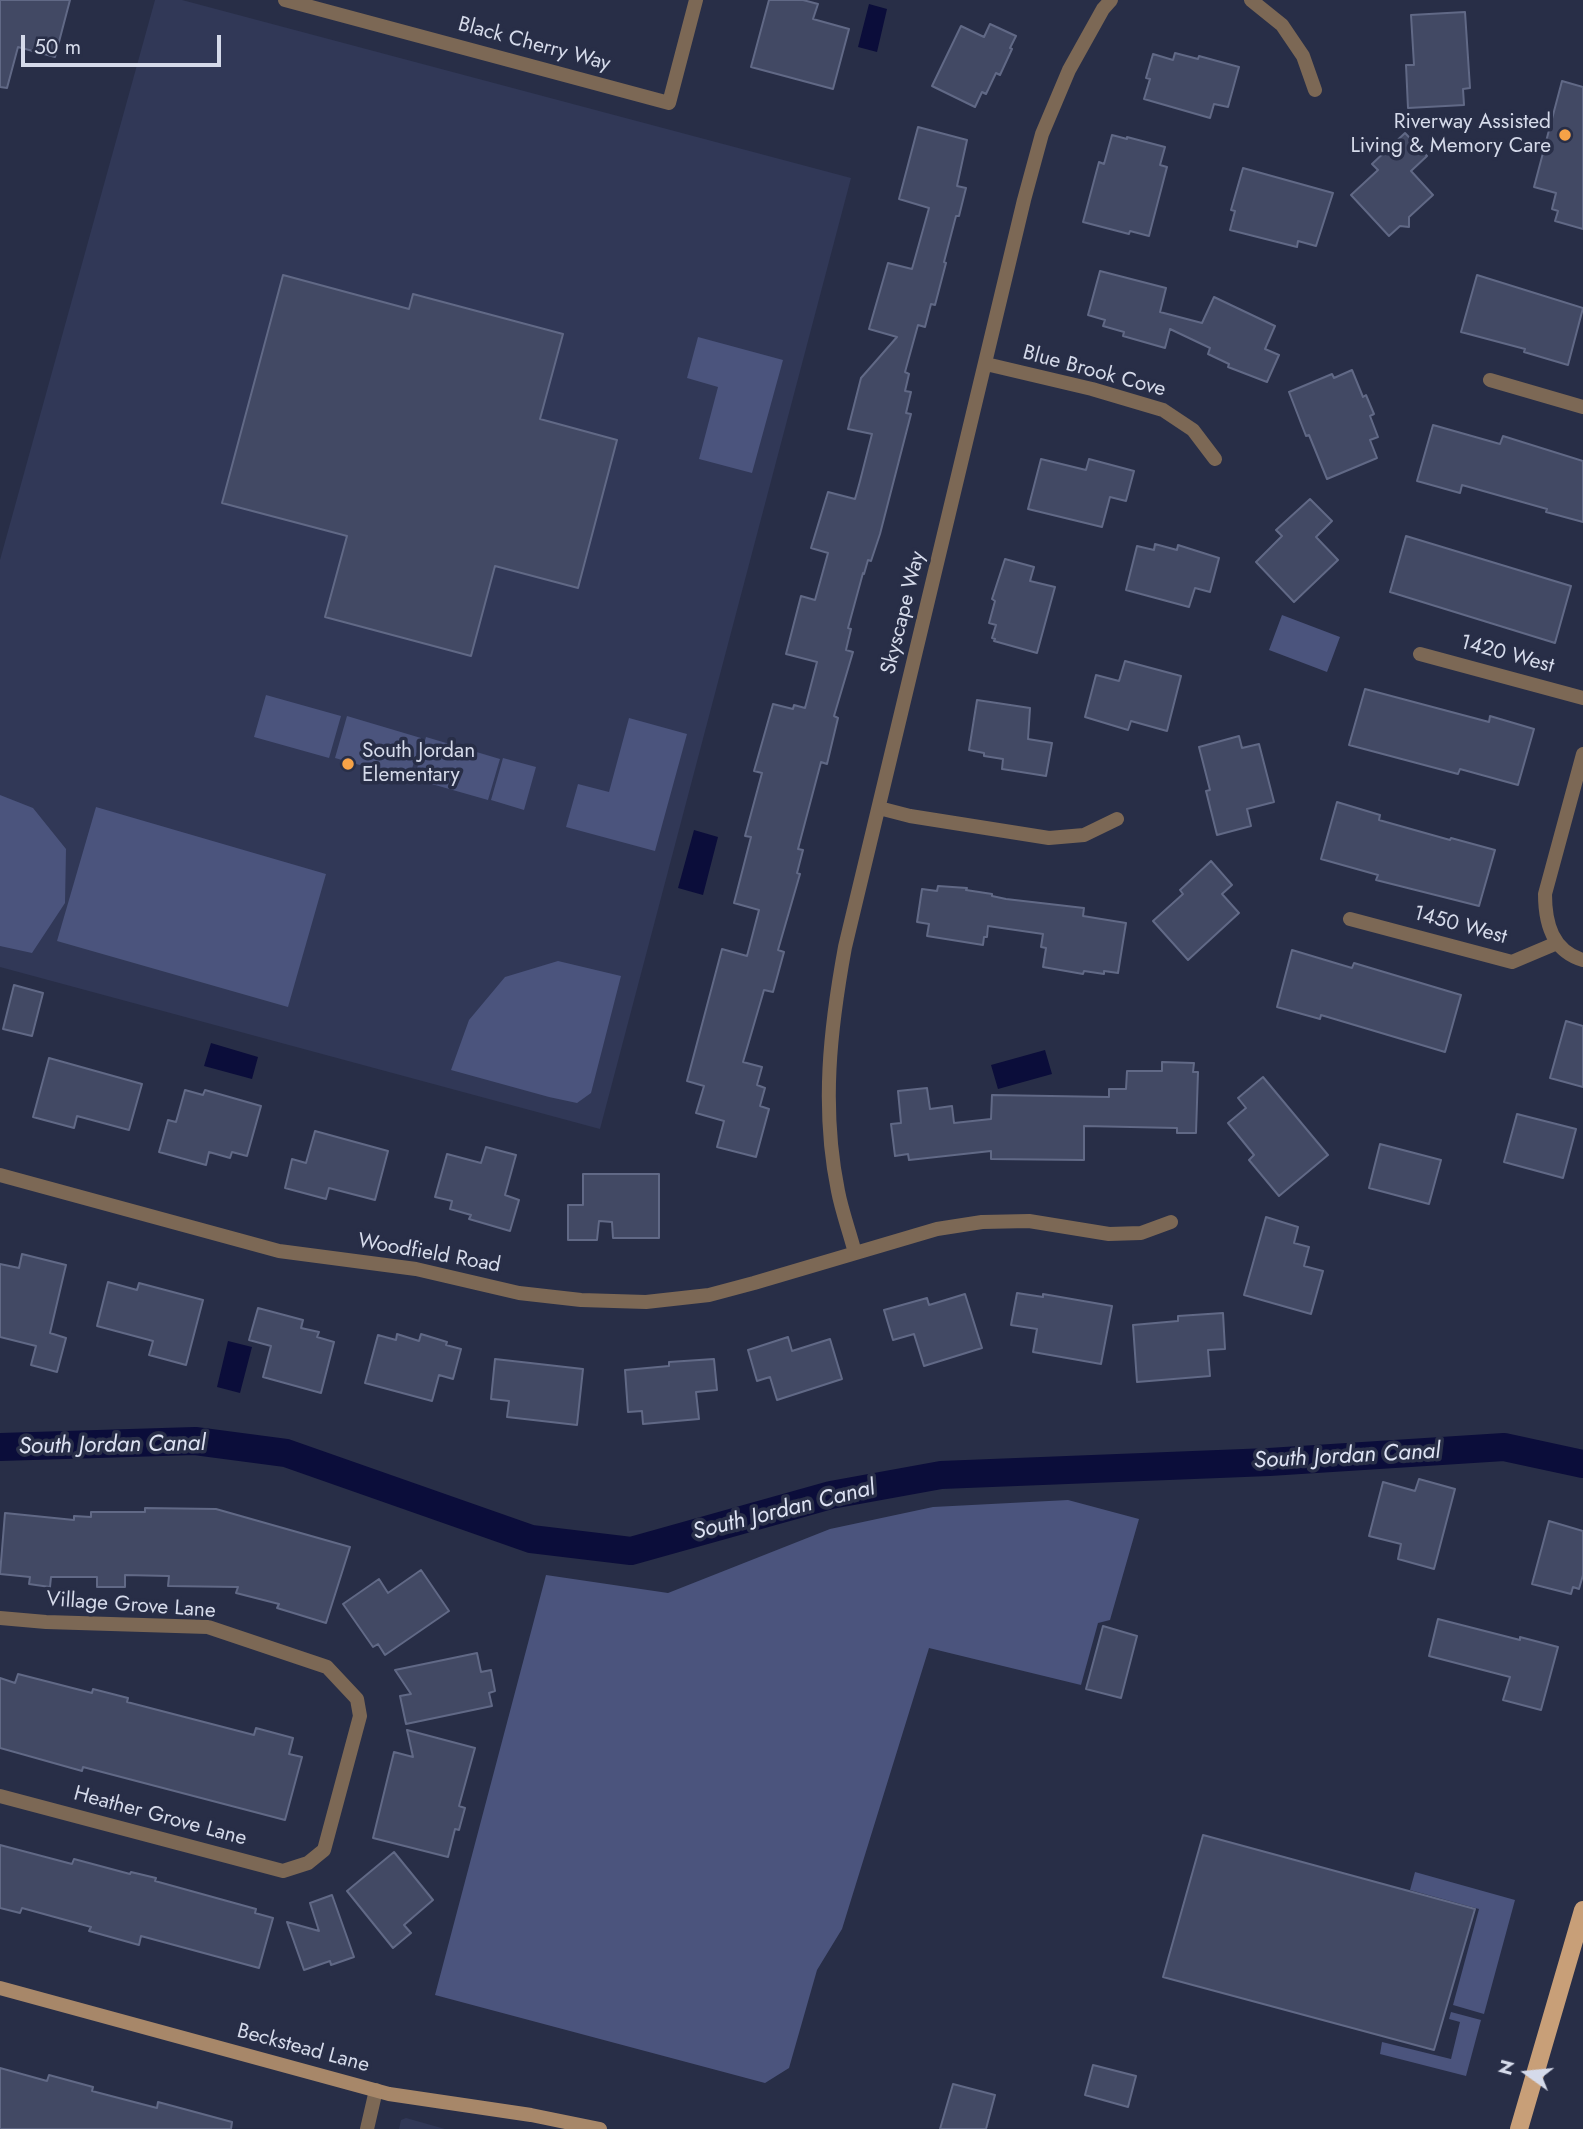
<!DOCTYPE html>
<style>
body{margin:0}
#map{position:relative;width:1583px;height:2129px;overflow:hidden;background:#282e47;font-family:Jost,sans-serif}
canvas{display:block}
.north{position:absolute;left:1492px;top:2038px;width:70px;height:70px;-webkit-text-stroke:5px #282e47;paint-order:stroke;rotate:285deg;font-size:19px;font-weight:700;line-height:28px;text-align:center;color:#d5daea}
.north::after{content:'';display:block;margin:auto;width:24px;height:32px;background:#d5daea;clip-path:polygon(50% 0,100% 100%,50% 72%,0 100%)}
.scale{position:absolute;left:21px;top:35px;width:200px;height:32px;box-sizing:border-box;border:4px solid #d5daea;border-top:0;padding-left:9px;font-size:21px;line-height:24px;white-space:nowrap;color:#d5daea;-webkit-text-stroke:5px #282e47;paint-order:stroke}
</style>
<div id="map">
<canvas width="1583" height="2129"></canvas>
<div class="north">N</div>
<div class="scale">50 m</div>
</div>
<script>
const ctx = document.querySelector('canvas').getContext('2d');
ctx.lineJoin = 'round';
function fill(path, color) { ctx.fillStyle = color; ctx.fill(path, 'evenodd'); }
function strokePath(path, color, width, dash) { ctx.strokeStyle = color; ctx.lineWidth = width; ctx.lineCap = dash ? 'butt' : 'round'; ctx.setLineDash(dash || []); ctx.stroke(path); }
function write(font, color, halo, rows, align = 'center') {
  ctx.font = font + ' Jost,sans-serif'; ctx.lineWidth = 7; ctx.setLineDash([]); ctx.textBaseline = 'middle'; ctx.strokeStyle = halo; ctx.fillStyle = color; for (const [text, x, y, turn = 0] of rows) {
    ctx.save(); ctx.translate(x, y); ctx.rotate((+turn || 0) * Math.PI / 180); ctx.textAlign = isNaN(turn) ? turn : align; if (halo) ctx.strokeText(text, 0, 0); ctx.fillText(text, 0, 0); ctx.restore();
  }
}
const built = new Path2D(`
 M155,0H182L851,178L600,1129L0,967V560Z
 M406,2118L445,2129H399L401,2120Z`);
const green = new Path2D(`
 M698,337L783,360L752,473L699,459L718,387L687,378Z
 M1282,615L1340,637L1327,672L1269,650Z
 M266,695L341,716L329,758L254,737Z
 M347,716L421,738L409,779L335,758Z
 M629,718L687,734L655,851L566,827L578,784L609,792Z
 M426,737L500,759L488,800L414,779Z
 M503,758L536,767L524,810L491,800Z
 M0,795L33,808L66,849L65,903L32,953L0,946Z
 M96,807L326,874L288,1007L57,941Z
 M558,961L621,976L591,1093L577,1103L549,1097L451,1070L469,1020L505,977Z
 M1068,1500L1139,1519L1110,1620L1098,1623L1081,1685L929,1648L842,1929L817,1970L789,2068L765,2083L435,1995L546,1575L668,1593L830,1529L933,1507Z
 M1415,1872L1515,1900L1484,2014L1453,2005L1479,1909L1410,1890Z
 M1451,2012L1481,2020L1466,2076L1380,2054L1382,2042L1451,2059L1460,2022L1449,2019Z`);
const water = new Path2D(`
 M869,4L887,9L877,52L858,47Z
 M694,830L718,837L703,895L678,888Z
 M211,1043L258,1057L252,1079L204,1066Z
 M1045,1050L1052,1074L998,1089L991,1065Z
 M228,1341L252,1347L240,1393L217,1387Z`);
const canal = new Path2D(`
 M0,1447L195,1441L286,1453L531,1539L631,1551L831,1495L941,1475L1269,1462L1504,1447L1583,1464`);
const building = new Path2D(`
 M0,0H70L55,57L18,47L7,88L0,87Z
 M769,0H803L818,4L813,19L849,29L833,89L751,67Z
 M1465,12L1470,88L1463,89L1464,105L1408,108L1406,65H1414L1411,15Z
 M990,24L1016,36L1010,48L1012,49L1000,75L996,73L986,94L982,92L975,107L932,86L961,26L984,37Z
 M1175,53L1198,59L1199,56L1239,67L1228,107L1214,104L1210,118L1144,99L1150,79L1146,78L1153,54L1173,60Z
 M1562,81L1583,87V229L1555,221L1558,211L1552,209L1556,193L1534,187Z
 M918,127L967,140L957,186L966,188L959,216H956L944,262L946,263L935,305L931,304L925,327L918,325L905,372L909,374L905,391L911,392L906,413L911,414L880,534L871,561L868,560L864,574L863,573L848,628L851,629L846,650L853,652L834,716L838,718L827,764L821,762L798,849L803,850L797,873L800,874L778,950L784,952L773,992L764,990L743,1062L762,1067L757,1085L765,1088L760,1106L769,1109L756,1157L717,1147L724,1121L696,1113L704,1086L687,1081L722,949L747,956L759,910L734,903L751,837L745,836L762,773L754,771L773,704L793,709L794,705L805,708L817,662L786,654L801,596L815,600L828,553L811,548L828,492L855,499L860,481L872,434L848,429L861,378L897,337L869,329L888,263L912,269L929,208L899,199Z
 M1405,133L1427,156L1411,171L1433,195L1409,217V227L1400,226L1389,236L1351,195L1378,170L1372,164Z
 M1112,135L1127,139V137L1165,147L1160,165L1167,167L1149,236L1130,231L1129,234L1083,222L1099,162L1104,164Z
 M1243,168L1333,193L1316,246L1298,241L1297,247L1230,230L1235,211L1231,210Z
 M1100,271L1166,288L1160,312L1202,323L1214,297L1275,326L1265,349L1279,355L1267,382L1228,367L1229,364L1208,354L1210,348L1170,329L1165,348L1123,336L1124,332L1103,326L1105,320L1088,315Z
 M283,275L409,309L413,294L563,334L540,419L617,440L578,588L495,566L471,656L325,617L347,536L222,503Z
 M1477,275L1583,308L1568,365L1524,352L1525,349L1461,332Z
 M1352,370L1363,397L1366,395L1374,414L1370,416L1378,437L1370,440L1377,458L1327,479L1309,435L1306,436L1289,392L1332,374L1334,378Z
 M1433,425L1500,444L1503,436L1583,461V522L1546,512L1547,509L1462,485L1460,493L1417,481Z
 M1041,459L1086,470L1089,459L1134,471L1126,501L1110,497L1102,527L1028,509Z
 M1310,499L1332,521L1316,537L1338,560L1294,602L1256,562L1282,536L1276,530Z
 M1406,536L1571,586L1555,643L1390,592Z
 M1155,544L1177,550L1178,545L1219,558L1210,592L1195,588L1189,607L1126,590L1137,546L1154,550Z
 M1005,559L1034,567L1030,581L1055,587L1037,653L994,641L995,639L992,638L996,625L989,623L995,601L992,599Z
 M1125,661L1181,676L1167,731L1131,721L1128,730L1085,717L1096,675L1119,681Z
 M1365,689L1489,722L1490,716L1534,729L1518,785L1460,769L1458,774L1349,745Z
 M977,700L1030,708L1028,739L1052,743L1046,776L1002,769L1003,759L984,756V753L969,750Z
 M1239,736L1242,748L1259,744L1274,802L1247,809L1251,826L1217,835L1206,791L1210,790L1199,747Z
 M1337,802L1380,815L1379,820L1450,840L1451,838L1495,850L1479,906L1376,880L1378,875L1321,859Z
 M1211,861L1232,885L1222,894L1239,913L1188,960L1153,921L1183,894L1180,890Z
 M938,886L967,888L966,890L992,894V896L1006,899L1084,908L1083,916L1126,923L1118,973L1104,971V974L1084,971L1083,974L1043,967L1046,948L1041,947L1043,934L988,926L987,937H984L983,945L927,936L929,924L917,922L922,889L937,891Z
 M1292,950L1352,968L1354,963L1461,995L1445,1052L1321,1015L1320,1019L1277,1007Z
 M14,985L43,993L32,1036L3,1029Z
 M1566,1021L1583,1026V1087L1550,1078Z
 M49,1058L142,1084L129,1130L77,1116L74,1128L33,1117Z
 M1162,1062L1194,1063L1193,1072H1198L1196,1133H1177V1128L1084,1126V1160L991,1159V1151L909,1160L908,1154L895,1156L891,1124L901,1123L898,1091L927,1088L930,1109L952,1106L954,1123L991,1119L992,1095L1109,1097V1089H1126L1127,1071H1162Z
 M1263,1077L1328,1155L1279,1196L1249,1160L1254,1155L1228,1123L1246,1108L1238,1098Z
 M185,1090L203,1095L205,1090L261,1106L247,1156L232,1152L230,1158L209,1152L206,1165L159,1152L168,1120L176,1122Z
 M1517,1114L1576,1129L1563,1178L1504,1162Z
 M315,1131L388,1151L375,1200L329,1188L326,1199L285,1188L292,1159L306,1163Z
 M1380,1144L1441,1160L1429,1204L1369,1188Z
 M486,1147L516,1155L505,1195L519,1200L510,1231L469,1219L471,1215L450,1209L452,1201L435,1197L447,1154L481,1163Z
 M583,1174H659V1238H613L612,1222L599,1221L597,1240H568V1205H583Z
 M1266,1217L1298,1227L1294,1243L1309,1247L1304,1266L1323,1271L1311,1314L1244,1295Z
 M22,1254L66,1265L50,1333L66,1338L57,1372L31,1365L36,1346L0,1337V1264L19,1268Z
 M108,1282L137,1290L139,1283L203,1300L186,1365L149,1355L153,1341L97,1326Z
 M1017,1293L1043,1297V1294L1112,1306L1101,1364L1033,1352L1037,1329L1011,1325Z
 M965,1294L982,1348L924,1366L914,1334L893,1340L884,1310L927,1298L929,1305Z
 M258,1308L303,1320L301,1328L319,1332L317,1337L334,1342L321,1393L263,1377L271,1346L249,1340Z
 M1223,1313L1225,1349L1208,1350L1210,1376L1137,1382L1133,1325L1178,1321V1316Z
 M397,1334L419,1341L421,1334L447,1342L446,1345L461,1349L453,1379L439,1375L432,1401L365,1383L378,1335L396,1340Z
 M788,1337L792,1351L830,1339L842,1379L777,1400L770,1377L757,1381L748,1350Z
 M495,1359L583,1369L577,1425L507,1417L509,1401L491,1399Z
 M714,1359L717,1390L696,1392L699,1419L643,1424L642,1411L628,1412L625,1370L669,1366V1362Z
 M1419,1479L1455,1489L1434,1569L1398,1559L1401,1544L1369,1536L1383,1482L1415,1491Z
 M145,1508L216,1509L350,1547L326,1623L277,1608L279,1604L236,1593L238,1587L168,1586L169,1576L125,1575V1587H97V1577H51L50,1587L29,1584L30,1577L0,1574L5,1513L74,1520V1516L91,1517V1512H145Z
 M1549,1521L1583,1531V1575L1579,1589L1573,1587L1571,1594L1532,1584Z
 M421,1570L449,1611L385,1655L378,1644L373,1647L343,1604L379,1579L388,1593Z
 M1438,1619L1520,1640V1637L1558,1647L1541,1710L1503,1700L1510,1677L1429,1656Z
 M1103,1626L1137,1636L1121,1698L1086,1689Z
 M477,1653L481,1672L491,1670L495,1691L489,1693L492,1706L406,1724L400,1696L411,1694L395,1670Z
 M18,1674L92,1693L93,1689L128,1698L127,1702L254,1735L256,1728L293,1738L289,1754L302,1757L285,1820L83,1767L82,1771L0,1748V1678L15,1683Z
 M407,1730L475,1748L459,1806L465,1808L459,1830L455,1829L448,1857L373,1838L394,1752L413,1757Z
 M1203,1835L1475,1909L1434,2050L1163,1977Z
 M0,1845L72,1864L74,1859L130,1874L131,1872L156,1878L155,1881L256,1909L255,1913L273,1918L259,1968L141,1936L139,1945L89,1931L91,1927L22,1908L20,1913L0,1908Z
 M394,1852L433,1900L404,1925L411,1933L393,1948L347,1891Z
 M332,1895L354,1957L331,1965L330,1961L304,1970L287,1922L319,1931L310,1903Z
 M1093,2065L1136,2076L1128,2107L1085,2095Z
 M0,2068L47,2081L49,2075L93,2087L92,2091L157,2108L158,2102L232,2122L231,2129H0Z
 M953,2084L995,2095L986,2129H940Z`);
const street = new Path2D(`
 M285,0L669,103L696,0
 M1251,0L1282,25L1303,56L1315,90
 M986,364L1092,389L1163,410L1193,430L1215,459
 M1490,380L1583,407
 M1420,654L1583,698
 M1583,754L1545,894C1545,923 1552,951 1583,960
 M879,808L910,816L1049,838L1084,835L1117,819
 M1350,919L1512,962L1557,943
 M0,1175L279,1251L416,1269L519,1293L581,1300L646,1302L709,1295L754,1283L937,1229L982,1222L1029,1221L1109,1234L1141,1233L1171,1222
 M855,1253C850,1233 842,1212 838,1191C821,1108 830,1029 845,947L1024,200L1042,134L1069,70L1103,9L1111,0
 M0,1618L46,1622L208,1627L327,1667L357,1699L360,1716L324,1850L308,1863L283,1871L0,1796
 M367,2129L376,2090`);
const secondary = new Path2D(`
 M0,1988L389,2094L531,2115L600,2129`);
const primary = new Path2D(`
 M1519,2129L1583,1910`);
const markers = [
 [1565,135,7,"#f6a247"],
 [348,764,7,"#f6a247"]
];
const streetNames = [
 ["Black Cherry Way",534,45,15],
 ["Blue Brook Cove",1094,372,15],
 ["Skyscape Way",904,613,-76],
 ["1420 West",1507,655,15],
 ["1450 West",1460,926,15],
 ["Woodfield Road",429,1254,10],
 ["Village Grove Lane",131,1606,4],
 ["Heather Grove Lane",160,1817,15],
 ["Beckstead Lane",303,2049,15]
];
const poiNames = [
 ["Riverway Assisted",1551,123],
 ["Living & Memory Care",1551,147],
 ["South Jordan",362,752,"left"],
 ["Elementary",362,776,"left"]
];
const waterNames = [
 ["South Jordan Canal",112,1446,-1],
 ["South Jordan Canal",1347,1457,-3],
 ["South Jordan Canal",784,1511,-14]
];
fill(built, '#313857');
fill(green, '#4b547d');
fill(water, '#0b0d3a');
strokePath(canal, '#0b0d3a', 28);
fill(building, '#424964');
strokePath(building, '#616986', 2);
strokePath(street, '#7c6855', 14);
strokePath(secondary, '#a78769', 14);
strokePath(primary, '#c89f78', 18);
for (const [x, y, r, color] of markers) { const dot = new Path2D(); dot.arc(x, y, r, 0, 2 * Math.PI); ctx.fillStyle = color; ctx.fill(dot); strokePath(dot, '#282e47', 2.5); }
write('21px', '#d5daea', '#282e47', streetNames);
write('21px', '#d5daea', '#282e47', poiNames, 'right');
write('italic 23px', '#dee3f4', '#282e47', waterNames);
</script>
